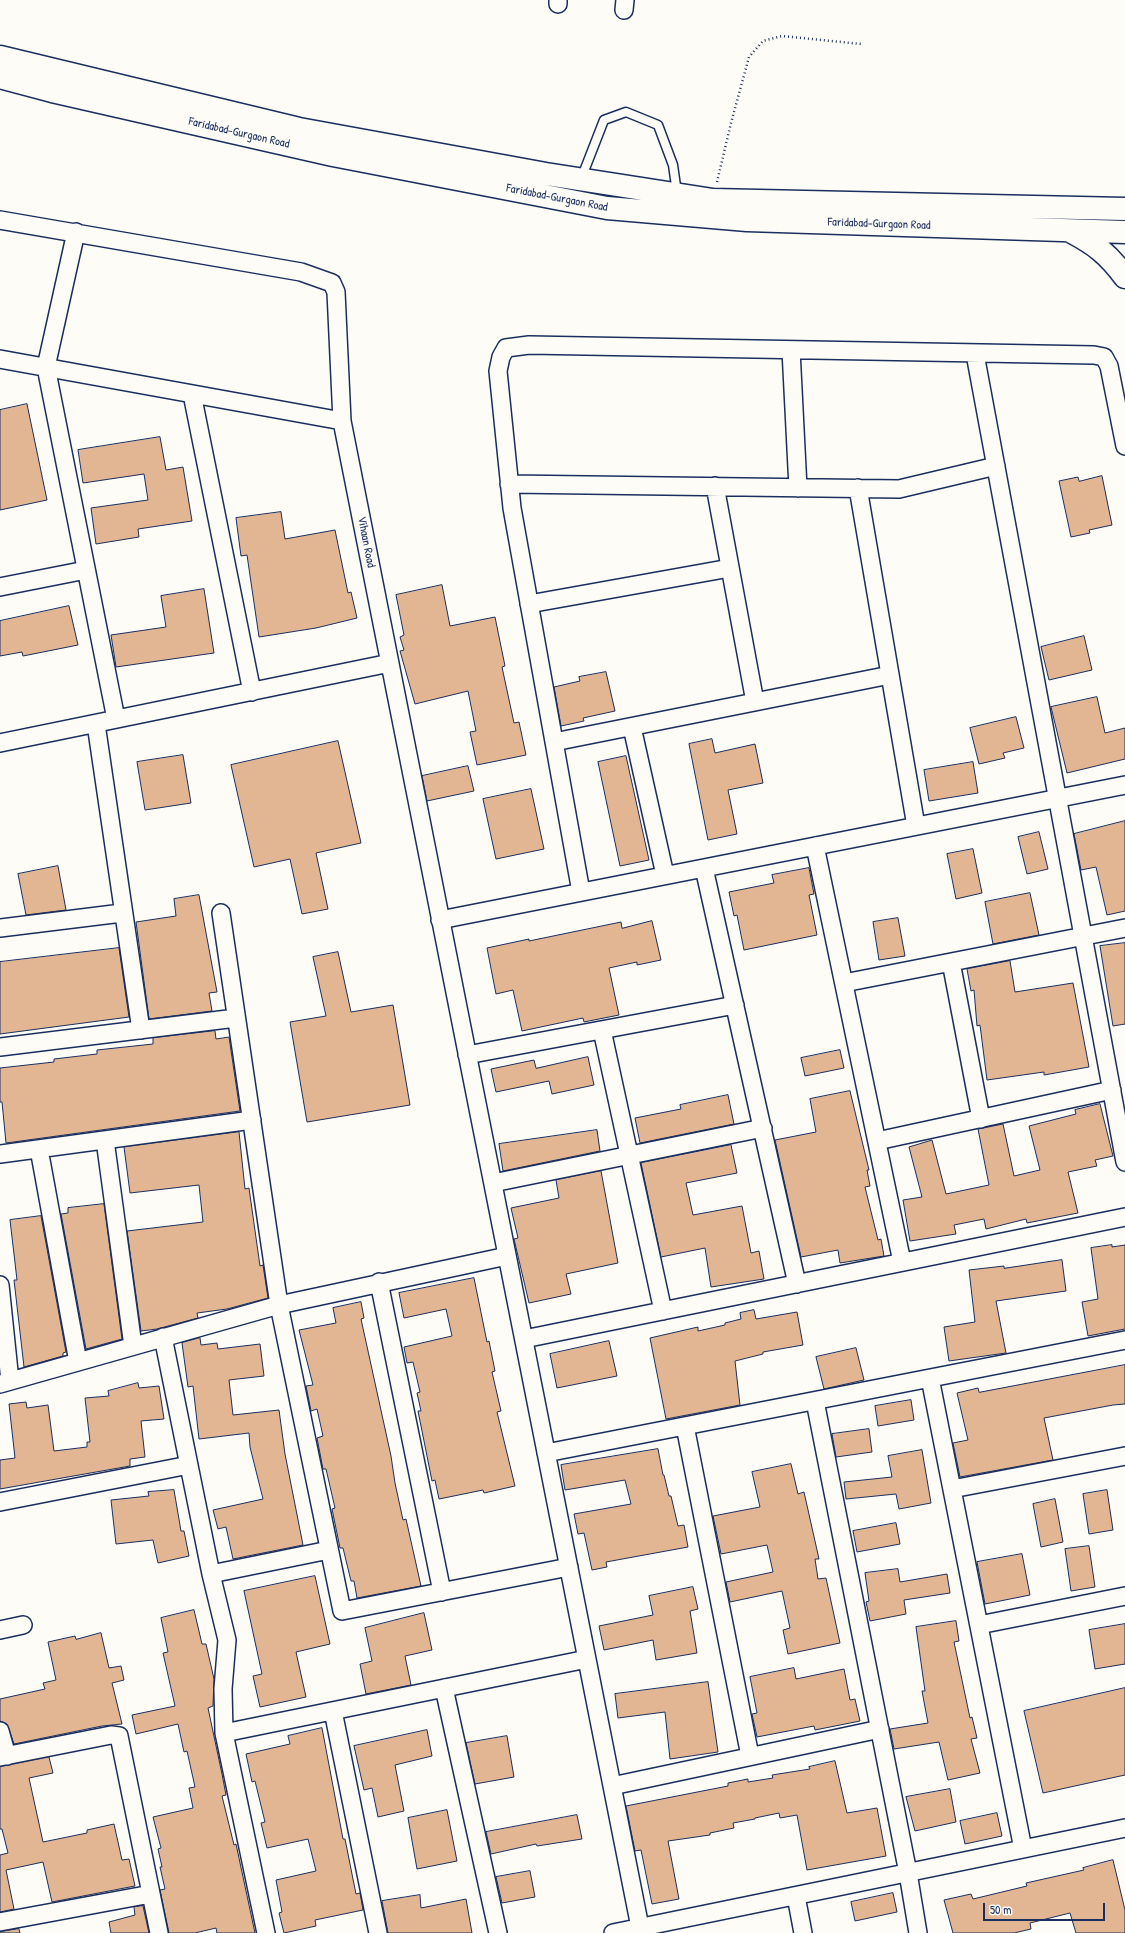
<!DOCTYPE html>
<style>
body{margin:0}
#map{position:relative;width:1125px;height:1933px;overflow:hidden;background:#fdfcf7;font-family:"Patrick Hand",sans-serif}
canvas{display:block}
.scale{position:absolute;left:983px;top:1903px;width:122px;height:18px;box-sizing:border-box;border:2px solid #1b2f5e;border-top:0;padding-left:5px;font-size:12px;line-height:14px;white-space:nowrap;color:#1b2f5e;-webkit-text-stroke:3px #fdfcf7;paint-order:stroke}
</style>
<div id="map">
<canvas width="1125" height="1933"></canvas>
<div class="scale">50 m</div>
</div>
<script>
const ctx = document.querySelector('canvas').getContext('2d');
ctx.lineJoin = 'round';
function fill(path, color) { ctx.fillStyle = color; ctx.fill(path, 'evenodd'); }
function strokePath(path, color, width, dash) { ctx.strokeStyle = color; ctx.lineWidth = width; ctx.lineCap = dash ? 'butt' : 'round'; ctx.setLineDash(dash || []); ctx.stroke(path); }
function write(font, color, halo, rows, align = 'center') {
  ctx.font = font + ' "Patrick Hand",sans-serif'; ctx.lineWidth = 3; ctx.setLineDash([]); ctx.textBaseline = 'middle'; ctx.strokeStyle = halo; ctx.fillStyle = color; for (const [text, x, y, turn = 0] of rows) {
    ctx.save(); ctx.translate(x, y); ctx.rotate((+turn || 0) * Math.PI / 180); ctx.textAlign = isNaN(turn) ? turn : align; if (halo) ctx.strokeText(text, 0, 0); ctx.fillText(text, 0, 0); ctx.restore();
  }
}
const building = new Path2D(`
 M27,404L47,500L0,510V410Z
 M160,437L166,470L183,467L192,521L138,529L139,537L96,544L91,508L148,500L144,474L83,483L78,450Z
 M1102,476L1112,525L1089,530L1090,533L1071,537L1059,481L1078,477L1079,481Z
 M281,512L285,539L335,530L348,593L351,592L357,618L316,628L259,637L247,555L241,556L236,518Z
 M442,585L450,626L495,617L505,666L502,667L514,723L519,722L526,755L477,765L470,732L476,731L468,691L415,704L400,651L404,650L400,637L404,635L396,595Z
 M204,589L214,653L116,667L111,635L166,627L161,596Z
 M69,606L78,645L23,656L22,652L0,656V621Z
 M1084,636L1092,670L1049,680L1041,647Z
 M606,672L615,711L583,718L584,721L561,726L554,687L580,681L579,677Z
 M1097,697L1105,733L1125,728V759L1067,773L1051,707Z
 M1016,717L1024,748L1003,753L1005,758L979,764L970,728Z
 M712,739L715,753L755,744L763,783L728,790L737,834L708,840L689,744Z
 M338,741L361,843L316,853L328,909L302,914L290,859L254,867L231,765Z
 M183,755L191,803L145,810L137,762Z
 M626,756L649,860L620,866L598,762Z
 M973,762L978,793L929,801L924,770Z
 M468,766L474,791L427,801L422,776Z
 M531,789L544,849L496,859L483,799Z
 M1125,821V911L1107,915L1096,867L1081,870L1074,834Z
 M1039,832L1048,869L1027,874L1018,837Z
 M973,849L982,893L956,899L947,854Z
 M58,866L66,910L26,915L18,874Z
 M809,868L814,894L809,895L817,935L744,950L737,915L734,916L729,892L774,883L772,875Z
 M1030,893L1039,935L993,944L985,902Z
 M199,895L217,992L209,993L212,1011L149,1019L136,922L176,916L174,899Z
 M898,918L905,956L879,960L873,922Z
 M652,921L661,960L637,965V962L609,968L619,1015L584,1022L583,1018L522,1031L513,990L496,994L487,948L529,939V941L621,922L622,928Z
 M1125,943V1024L1113,1026L1100,946Z
 M119,948L129,1017L0,1034V962Z
 M338,952L351,1012L393,1005L410,1105L307,1122L290,1022L326,1016L313,957Z
 M1010,961L1015,992L1073,983L1089,1067L1044,1075V1072L987,1080L980,1025L977,1026L974,990L971,991L967,969Z
 M215,1031L216,1039L229,1037L240,1111L6,1143L2,1102H0V1068L54,1062V1059L97,1054V1050L153,1044V1038Z
 M840,1050L844,1068L805,1076L801,1058Z
 M588,1057L594,1085L552,1094L549,1081L496,1092L491,1069L534,1060L536,1068Z
 M850,1091L869,1170H867L870,1186L865,1187L878,1240L881,1239L884,1256L840,1263L838,1250L801,1257L775,1140L816,1132L810,1099Z
 M728,1095L734,1124L640,1143L635,1118L681,1109L680,1105Z
 M1100,1104L1113,1156L1095,1160L1097,1166L1068,1172L1078,1213L1027,1223L1026,1219L986,1229L984,1219L954,1225L956,1234L910,1241L903,1200L922,1197L909,1147L932,1140L946,1194L989,1185L978,1129L1003,1124L1014,1176L1040,1170L1029,1126L1076,1114L1075,1110Z
 M597,1130L600,1151L503,1171L499,1144Z
 M239,1132L245,1189L249,1188L260,1266L263,1265L268,1298L227,1309L197,1313L198,1318L157,1329L141,1331L127,1231L203,1222L199,1185L130,1193L124,1147Z
 M731,1145L737,1173L686,1183L693,1215L742,1206L751,1253L759,1251L764,1279L711,1287L705,1248L661,1257L641,1163Z
 M601,1171L618,1263L566,1274L571,1294L529,1303L514,1239L518,1238L511,1208L559,1198L556,1180Z
 M104,1204L122,1339L86,1349L61,1214L68,1213V1208Z
 M41,1216L66,1352L63,1353V1356L24,1367L14,1280H17L10,1220Z
 M1112,1245V1247L1125,1245V1329L1088,1336L1082,1302L1098,1299L1091,1248Z
 M1062,1260L1066,1291L996,1301L1006,1353L949,1361L944,1327L975,1322L969,1270L1004,1266V1268Z
 M474,1278L487,1342L489,1341L495,1371L492,1372L501,1411L497,1412L515,1486L484,1493L483,1490L439,1499L435,1480L432,1481L418,1411H421L417,1393L420,1392L413,1362L407,1363L404,1347L452,1336L446,1309L404,1318L399,1293Z
 M361,1302L364,1318L361,1319L391,1456L395,1483L403,1520L406,1519L421,1586L357,1598L354,1581H351L343,1548H340L332,1509L335,1508L326,1469H323L317,1438L323,1436L317,1409L311,1411L306,1386L313,1385L299,1330L336,1323L333,1308Z
 M754,1310L756,1319L797,1312L803,1345L763,1352V1354L735,1361L740,1405L666,1419L650,1338L698,1327V1331L725,1325V1323L741,1319L740,1313Z
 M200,1338L201,1345L217,1343L218,1349L260,1344L264,1376L229,1380L233,1415L279,1410L285,1454L303,1545L233,1559L226,1527L218,1529L213,1510L263,1499L250,1447L249,1433L199,1439L193,1386L188,1387L182,1343Z
 M609,1341L617,1376L557,1388L550,1354Z
 M856,1348L864,1380L824,1389L816,1357Z
 M1125,1365V1404L1113,1405L1044,1418L1053,1460L960,1477L953,1443L968,1440L957,1393L978,1388L979,1392Z
 M138,1383L139,1388L159,1386L164,1419L141,1421L145,1457L130,1459V1466L0,1489V1460L15,1458L9,1404L26,1402L27,1408L48,1405L54,1451L87,1447V1442H90L85,1398L109,1396L108,1391Z
 M911,1400L914,1420L878,1426L875,1406Z
 M869,1429L872,1452L836,1457L832,1434Z
 M658,1449L663,1475H664L669,1496H671L678,1526L684,1525L688,1547L606,1562L607,1567L592,1570L584,1533L578,1534L574,1514L631,1504L625,1480L565,1490L561,1465Z
 M922,1450L931,1503L899,1509L896,1494L846,1499L844,1482L892,1477L888,1456Z
 M791,1464L798,1494L804,1492L819,1559H815L818,1579L826,1578L840,1643L788,1654L783,1630L790,1628L782,1591L730,1602L726,1582L773,1572L767,1545L721,1554L713,1516L760,1507L752,1472Z
 M174,1490L181,1531H184L189,1556L158,1563L153,1540L116,1544L111,1500L149,1496L148,1492Z
 M1107,1490L1113,1530L1089,1534L1083,1494Z
 M1055,1499L1063,1542L1041,1547L1033,1504Z
 M896,1523L900,1544L857,1552L853,1531Z
 M1089,1546L1095,1587L1071,1591L1065,1549Z
 M1022,1554L1030,1595L985,1604L977,1562Z
 M898,1569L900,1582L947,1574L950,1593L904,1600L906,1614L870,1621L866,1602L869,1601L865,1573Z
 M315,1576L330,1644L296,1652L306,1697L260,1707L253,1676L262,1674L244,1591Z
 M693,1587L698,1609L690,1611L697,1653L656,1660L653,1640L604,1650L599,1626L653,1615L649,1596Z
 M194,1610L202,1644H206L214,1679L213,1706L208,1708L222,1774L226,1795L222,1796L234,1845L236,1844L255,1933H217L216,1928L195,1933H169L160,1890L165,1889L160,1867H162L158,1849L161,1848L153,1817L193,1808L189,1788L195,1787L187,1751L184,1752L178,1724L136,1734L132,1715L175,1706L163,1653L168,1652L161,1618Z
 M424,1613L432,1650L405,1656L411,1685L366,1694L360,1664L372,1661L365,1628Z
 M956,1621L959,1641L954,1642L970,1718L972,1717L977,1738L971,1739L980,1773L948,1780L939,1742L894,1749L890,1729L928,1723L922,1691H925L916,1627Z
 M1125,1624V1664L1095,1669L1089,1630Z
 M101,1633L109,1668L121,1666L124,1680L112,1683L122,1724L102,1726L14,1744L7,1724L0,1721V1699L45,1689L43,1683L56,1680L48,1642L75,1636L76,1639Z
 M794,1668L796,1679L844,1669L850,1700L855,1699L860,1721L815,1730L814,1726L757,1737L752,1714L757,1713L750,1677Z
 M708,1682L718,1752L670,1759L665,1712L618,1718L615,1694Z
 M1125,1688V1775L1043,1793L1024,1711Z
 M322,1728L343,1839H345L356,1894L360,1893L363,1910L315,1920L316,1926L284,1933L279,1913L282,1912L276,1880L316,1871L308,1839L267,1848L261,1823L265,1822L255,1781L252,1782L246,1754L290,1744L288,1736Z
 M427,1730L432,1756L395,1765L404,1811L378,1817L372,1788L364,1790L354,1746Z
 M507,1736L514,1777L475,1784L466,1743Z
 M49,1757L53,1773L29,1778L43,1842L87,1833V1830L114,1824L122,1860L129,1859L135,1886L52,1902L43,1862L6,1870L14,1909L0,1912V1855L8,1853L2,1829H0V1767Z
 M835,1761L847,1813L877,1808L886,1856L807,1870L797,1815L780,1818L779,1813L755,1818V1819L733,1823L734,1828L710,1833V1835L668,1841L679,1899L652,1904L641,1850L635,1851L626,1806L728,1786V1783L748,1779V1782L773,1778L772,1775L810,1769L809,1767Z
 M950,1789L956,1822L915,1831L906,1797Z
 M447,1810L457,1861L417,1869L408,1818Z
 M997,1813L1002,1836L965,1844L960,1821Z
 M577,1815L582,1839L537,1846L536,1844L491,1854L486,1832Z
 M1113,1860L1125,1910V1933H1076L1070,1913L1030,1923L1031,1929L1014,1933H953L944,1900L971,1894L973,1899L1027,1886L1026,1883L1084,1870L1083,1868Z
 M530,1871L535,1897L502,1903L496,1877Z
 M893,1893L897,1912L855,1921L851,1902Z
 M420,1895L421,1908L466,1899L472,1933H388L382,1901Z
 M143,1906L149,1933H111L109,1922L135,1915L134,1907Z
 M19,1929L20,1933H0V1932Z`);
const path = new Path2D(`
 M717,182L731,123L749,57L763,41L782,36L861,44`);
const lane = new Path2D(`
 M581,179L604,120L626,112L658,125L673,165L677,193`);
const street = new Path2D(`
 M558,4V0
 M624,10L625,0
 M0,220L301,272L332,283L336,292L342,421L640,1927
 M76,232L46,367L116,719
 M791,350L798,488
 M975,354L1125,1162
 M0,359L342,421
 M192,394L252,692
 M509,484L899,489L996,466
 M715,486L755,702
 M858,488L916,826
 M0,587L86,570
 M529,604L730,568
 M96,724L141,1030
 M632,727L665,875
 M554,742L890,675
 M0,743L390,663
 M815,846L902,1262
 M704,868L797,1284
 M581,892L512,508L498,371L501,357L506,348L529,345L1094,355L1104,357L1109,366L1125,446
 M221,913L279,1305L342,1611L569,1567
 M440,920L1125,785
 M0,928L122,913
 M951,962L981,1119
 M844,983L1125,928
 M602,1030L663,1311
 M0,1047L236,1018
 M467,1055L735,1005
 M105,1140L133,1346
 M877,1141L1112,1090
 M39,1149L78,1362
 M0,1154L252,1120
 M493,1183L763,1128
 M379,1282L442,1592
 M0,1285L10,1381
 M163,1337L211,1574L227,1640L223,1689L224,1733L266,1933
 M524,1339L1125,1217
 M930,1378L1023,1849
 M0,1384L279,1305L507,1256
 M815,1401L908,1873L918,1933
 M685,1426L750,1756
 M546,1453L1125,1340
 M952,1489L1125,1456
 M0,1502L189,1465
 M211,1574L329,1550
 M979,1625L1125,1596
 M0,1630L23,1625
 M444,1688L498,1933
 M333,1711L378,1933
 M0,1731L7,1756
 M224,1733L587,1659
 M0,1757L111,1735L119,1736L159,1933
 M612,1786L880,1729
 M796,1896L803,1933
 M0,1922L151,1894
 M613,1933L1125,1828`);
const secondary = new Path2D(`
 M0,57L299,129L546,174L713,200L1125,209
 M0,77L52,91L333,155L607,208L747,220L1125,232
 M1070,231C1095,244 1108,254 1125,277`);
const streetNames = [
 ["Faridabad-Gurgaon Road",239,133,13],
 ["Faridabad-Gurgaon Road",557,198,11],
 ["Faridabad-Gurgaon Road",879,224,2],
 ["Vihaan Road",366,542,79]
];
fill(building, '#e2b692');
strokePath(building, '#1b2f5e', 1);
strokePath(lane, '#1b2f5e', 11);
strokePath(street, '#1b2f5e', 20);
strokePath(secondary, '#1b2f5e', 25);
strokePath(path, '#1b2f5e', 2.5, [1, 3]);
strokePath(lane, '#fdfcf7', 8);
strokePath(street, '#fdfcf7', 17);
strokePath(secondary, '#fdfcf7', 22);
write('12px', '#1b2f5e', '#fdfcf7', streetNames);
</script>
